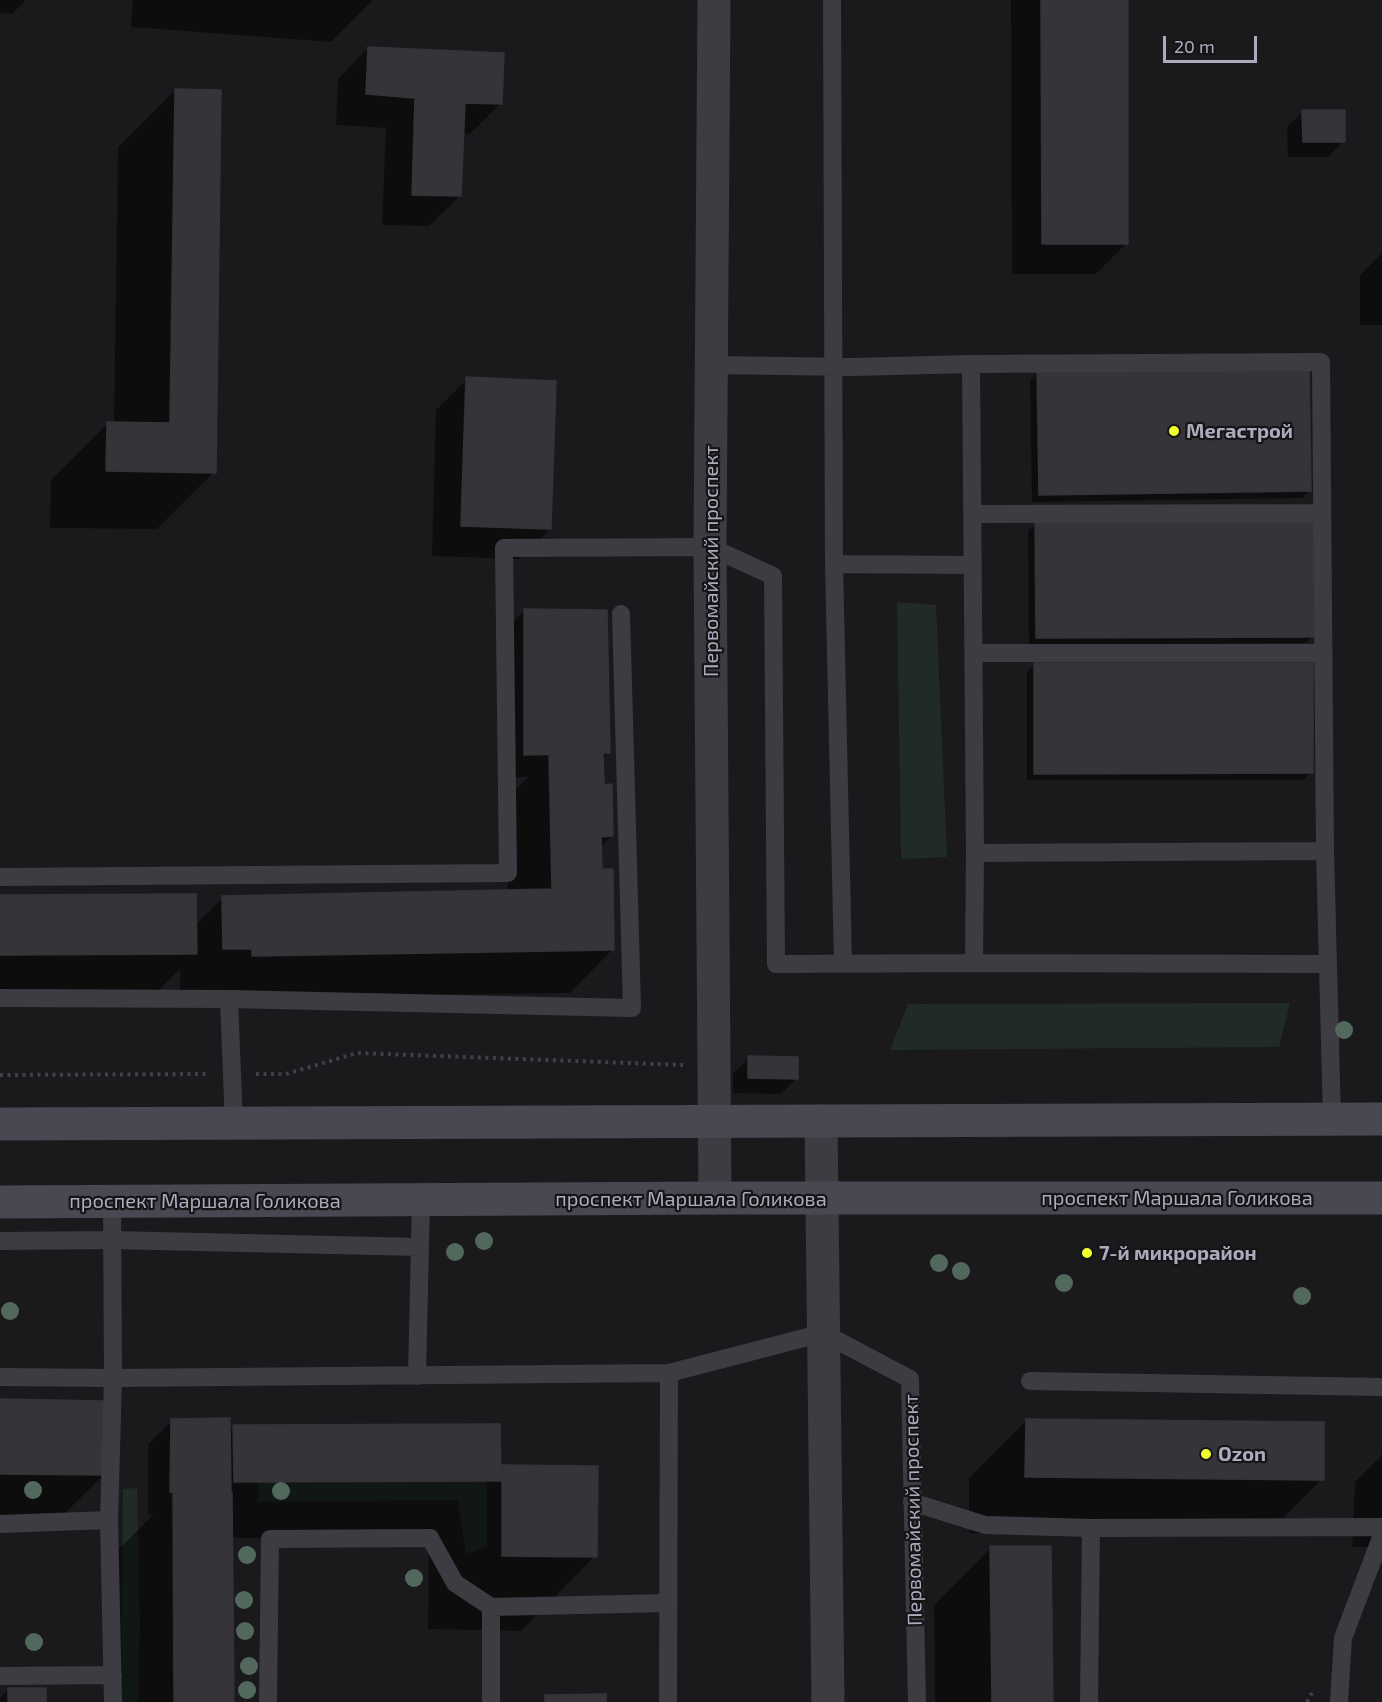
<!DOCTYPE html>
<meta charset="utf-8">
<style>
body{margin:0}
#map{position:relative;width:1382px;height:1702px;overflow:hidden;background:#1a191c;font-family:"Exo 2",sans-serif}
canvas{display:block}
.scale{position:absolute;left:1163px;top:36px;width:94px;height:27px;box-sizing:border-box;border:3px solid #acabbd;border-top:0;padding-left:8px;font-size:18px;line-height:21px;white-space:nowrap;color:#acabbd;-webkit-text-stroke:4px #151417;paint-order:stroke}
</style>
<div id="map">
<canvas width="1382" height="1702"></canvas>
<div class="scale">20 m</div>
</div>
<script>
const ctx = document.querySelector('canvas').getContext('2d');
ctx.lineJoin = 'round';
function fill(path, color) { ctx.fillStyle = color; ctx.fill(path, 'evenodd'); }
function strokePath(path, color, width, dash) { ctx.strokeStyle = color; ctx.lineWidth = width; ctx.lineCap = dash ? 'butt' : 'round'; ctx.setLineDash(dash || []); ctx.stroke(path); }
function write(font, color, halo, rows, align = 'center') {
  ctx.font = font + ' "Exo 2",sans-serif'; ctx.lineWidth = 4.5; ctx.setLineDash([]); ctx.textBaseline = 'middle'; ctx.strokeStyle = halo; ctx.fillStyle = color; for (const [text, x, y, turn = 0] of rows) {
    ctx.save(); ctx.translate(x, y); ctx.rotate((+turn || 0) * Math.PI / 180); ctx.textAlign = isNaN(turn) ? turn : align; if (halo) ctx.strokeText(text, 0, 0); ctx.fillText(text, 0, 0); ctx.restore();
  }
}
const green = new Path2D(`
 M897,602L936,605L947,857L901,859Z
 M1290,1003L1279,1047L890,1050L908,1004Z
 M482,1480L487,1484V1547L466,1554L458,1500L257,1502L259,1482Z
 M137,1488L140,1627L138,1702H117L121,1680L123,1489Z`);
const shadow = new Path2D(`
 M0,0H26L12,14L0,13Z
 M133,0H373L331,42L131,27Z
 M1011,0H1126L1127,243L1096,274H1012Z
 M368,48L501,103L470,134H462L460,196L429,226L382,225L386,128L336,125L338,79Z
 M175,90L214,472L157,529L50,528L51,480L108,423H114L118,147Z
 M1303,111L1343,142L1328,157H1288L1287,127Z
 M1382,253V325H1360V275Z
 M1038,373L1309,491L1302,498L1032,502L1030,380Z
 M467,379L550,529L519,559L432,556L436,410Z
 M1036,524L1313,636L1306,643L1029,645L1028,531Z
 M524,611L608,752L602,759V786L612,836L600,847L601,871L613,949L570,993L209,998L180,991V969L152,997L0,998V896L195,925L223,898L508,892L506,799L528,777L502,778L501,634Z
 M1035,664L1311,772L1304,780H1027V672Z
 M749,1058L796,1079L781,1094L733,1093V1073Z
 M0,1401L104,1475L60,1518L0,1517Z
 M172,1421L229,1432L234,1427L499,1470L503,1466L595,1556L521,1631L428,1629L429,1541L432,1537L231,1538L232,1702H117L116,1552L154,1514L148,1515V1444Z
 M1026,1421L1322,1479L1265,1536L969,1533V1478Z
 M1382,1455V1547H1352L1355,1482Z
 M991,1548L1052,1702H935L934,1605Z
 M8,1690L45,1702H0V1698Z`);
const building = new Path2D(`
 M1041,0H1128V244H1042Z
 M368,47L504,53L502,104L465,103L461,196L412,195L415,98L366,94Z
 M175,89L221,90L216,473L106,471L107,422L170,423Z
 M1302,110H1345V142H1303Z
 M1309,368L1311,491L1039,495L1037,371Z
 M466,377L556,381L551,529L461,526Z
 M1314,521L1315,637L1036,638L1035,522Z
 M524,609L607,610L610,753L524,755Z
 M1034,663H1313V773L1034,774Z
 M549,754H603L604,785L612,784L613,836L601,837L602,869H613L614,950L252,956V949H223L222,896L552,889Z
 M196,894L197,954L0,955V895Z
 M748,1056L798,1057V1079L748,1078Z
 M0,1399L106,1401L105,1475L0,1474Z
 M230,1418L231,1492H170L171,1419Z
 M1026,1419L1324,1422V1480L1025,1477Z
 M500,1424L501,1481L234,1482L233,1425Z
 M502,1465L598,1466L597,1557L502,1556Z
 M173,1493H232L234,1702H174Z
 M990,1546H1051L1053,1702H992Z
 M8,1688H46V1702H8Z
 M606,1694V1702H545V1695Z`);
const path = new Path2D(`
 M256,1074H286L357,1053L683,1065
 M0,1075L209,1074
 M1307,1702L1313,1691`);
const service = new Path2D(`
 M832,0L834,564L843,964
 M712,365L853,367L971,364
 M973,514L1322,513
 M834,564L973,565
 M974,653H1323
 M1325,851L1321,362L971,364L975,853L1325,851L1332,1119
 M0,877L508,873L504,548L710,547L773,576L776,964L974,963L975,853
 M974,963L1328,964
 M0,998L229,999
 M234,1124L229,999L632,1008L621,614
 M112,1202L113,1378L109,1520L113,1702
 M0,1241L112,1240L420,1247
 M417,1376L421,1200
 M0,1377L113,1378L669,1373
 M1030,1381L1382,1387
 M912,1502L985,1525L1091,1528
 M0,1524L109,1520
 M0,1676L113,1675
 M268,1702L270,1539L430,1538L455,1583L491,1607L668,1603
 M491,1702V1607
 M668,1702L669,1373L823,1333L910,1379L917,1702
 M1089,1702L1091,1528L1382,1527
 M1339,1702L1343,1638L1382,1535`);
const tertiary = new Path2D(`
 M714,0L710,547L715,1198
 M821,1121L828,1702`);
const secondary = new Path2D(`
 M0,1124L1382,1119
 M0,1202L715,1198H1382`);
const trees = [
 [1344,1030],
 [484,1241],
 [455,1252],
 [939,1263],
 [961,1271],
 [1064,1283],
 [1302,1296],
 [10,1311],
 [33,1490],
 [281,1491],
 [247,1555],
 [414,1578],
 [244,1600],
 [245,1631],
 [34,1642],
 [249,1666],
 [247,1690]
];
const markers = [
 [1174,431,6,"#f2ff2e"],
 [1087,1253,6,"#f2ff2e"],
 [1206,1454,6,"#f2ff2e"]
];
const poiNames = [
 ["Мегастрой",1186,431],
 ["7-й микрорайон",1099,1253],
 ["Ozon",1218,1454]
];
const streetNames = [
 ["Первомайский проспект",711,561,-90],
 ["проспект Маршала Голикова",1177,1198],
 ["проспект Маршала Голикова",691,1199],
 ["проспект Маршала Голикова",205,1201],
 ["Первомайский проспект",913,1510,-91]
];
fill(green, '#202b26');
fill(shadow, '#0007');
fill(building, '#363438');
strokePath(building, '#353338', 1.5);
strokePath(path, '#414049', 4, [3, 4.5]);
strokePath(service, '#3e3c43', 18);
strokePath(tertiary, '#3e3c43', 33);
strokePath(secondary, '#494852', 33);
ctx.fillStyle = '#52685d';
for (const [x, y] of trees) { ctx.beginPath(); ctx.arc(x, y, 9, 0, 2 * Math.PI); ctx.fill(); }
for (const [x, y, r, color] of markers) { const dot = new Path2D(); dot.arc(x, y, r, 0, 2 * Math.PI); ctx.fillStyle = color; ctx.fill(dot); strokePath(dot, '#151417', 2); }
write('bold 20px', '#acabbd', '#151417', poiNames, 'left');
write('20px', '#acabbd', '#151417', streetNames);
</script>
